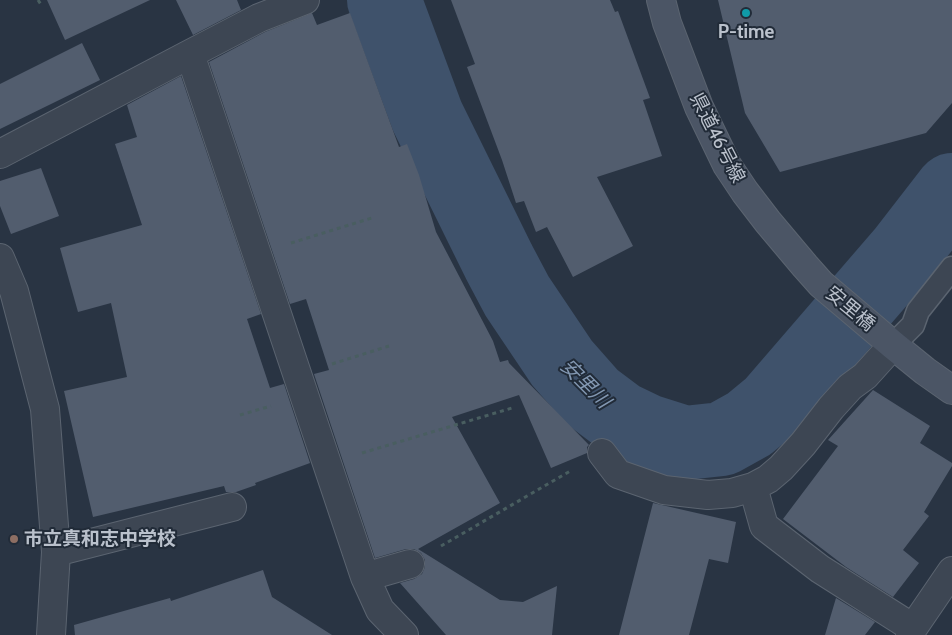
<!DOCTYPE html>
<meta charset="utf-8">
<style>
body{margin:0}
canvas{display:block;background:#293443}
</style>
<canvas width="952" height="635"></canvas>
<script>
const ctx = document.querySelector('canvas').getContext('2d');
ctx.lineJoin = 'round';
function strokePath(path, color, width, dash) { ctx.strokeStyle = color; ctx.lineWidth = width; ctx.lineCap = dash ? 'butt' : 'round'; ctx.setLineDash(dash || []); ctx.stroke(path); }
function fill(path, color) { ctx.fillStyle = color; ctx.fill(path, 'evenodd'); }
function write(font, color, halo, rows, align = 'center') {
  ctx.font = font + ' Cabin,"Noto Sans JP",sans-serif'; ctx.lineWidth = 4; ctx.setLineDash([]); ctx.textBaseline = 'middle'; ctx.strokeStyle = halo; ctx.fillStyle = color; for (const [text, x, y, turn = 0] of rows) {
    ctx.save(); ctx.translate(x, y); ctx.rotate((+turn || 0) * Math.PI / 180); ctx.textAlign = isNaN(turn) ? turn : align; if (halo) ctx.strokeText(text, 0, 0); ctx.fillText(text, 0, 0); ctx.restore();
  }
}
const river = new Path2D(`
 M384,0L427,116L499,262L517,296L562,363L592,397L620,418L647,431L685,443L722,439L749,424L772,405L904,252L952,190`);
const building = new Path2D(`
 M47,0H150L65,40Z
 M176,0H237L241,10L193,35Z
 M451,0H610L615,12L618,11L650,98L643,100L662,156L597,177L633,246L573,277L547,227L536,232L524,201L516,203L502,160L467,67L475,64Z
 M718,0H952V103L926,133L780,172L745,113Z
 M312,13L317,25L350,13L399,147L407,144L419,175L436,232L493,341L500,362L508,360L509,363L589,445L587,447V453L551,468L519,395L452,417L500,503L418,549L500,600L523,602L557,586L552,635H446L400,583L414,579L422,574L425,567V560L421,553L414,549H406L375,558L314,374L329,370L306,299L290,304L209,62L265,32Z
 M82,43L100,80L0,129V84Z
 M181,76L261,314L247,319L270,388L284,384L310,463L255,483L256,485L236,492H226L224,486L93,517L64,391L127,377L111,303L78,312L60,248L142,225L115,144L137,137L127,105Z
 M41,168L59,216L11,234L0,206V181Z
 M873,390L930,426L920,443L952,463V466L924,512L929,516L903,550L919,563L893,597L846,567L783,519L838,446L828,440Z
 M653,503L736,522L728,563L709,559L689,635H619Z
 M263,570L272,597L332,635H75L74,625L170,598L171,601Z
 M836,598L875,622L865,635H825Z`);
const path = new Path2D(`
 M38,0L42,6
 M291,243L375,217
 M332,364L389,346
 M240,415L271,406
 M362,453L512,408
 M441,546L572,470`);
const service = new Path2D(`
 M893,345L913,325L918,311L952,268`);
const minor = new Path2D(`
 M190,54L259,18L305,0
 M0,154L190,54L365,577L380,610L404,635
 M0,258L14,291L45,409L56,552L51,635
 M602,453L618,474L664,490L708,495L732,493L753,487L768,479L781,468L803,444L831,408L850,387L865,376L893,345
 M753,487L764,526L820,569L913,628
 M56,552L232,507
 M365,577L410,564
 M910,635L913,628L952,571`);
const secondary = new Path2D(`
 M661,0L667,23L699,107L727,165L745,192L768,222L805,266L821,284L893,345L925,371L952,390`);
const markers = [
 [746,13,5,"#0f9aa8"],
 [14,539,5,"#8d6e63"]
];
const poiNames = [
 ["P-time",746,32],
 ["市立真和志中学校",24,539,"left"]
];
const streetNames = [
 ["県道46号線",717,138,63],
 ["安里橋",850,309,40]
];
const waterNames = [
 ["安里川",585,384,45]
];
strokePath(river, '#3f526b', 74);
fill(building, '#525d6e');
strokePath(service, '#5b6470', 25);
strokePath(minor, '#5b6470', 30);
strokePath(secondary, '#5b6470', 30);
strokePath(path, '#495e60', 3, [4, 4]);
strokePath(service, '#3d4653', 22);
strokePath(minor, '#3d4653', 28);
strokePath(secondary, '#4b5565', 28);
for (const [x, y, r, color] of markers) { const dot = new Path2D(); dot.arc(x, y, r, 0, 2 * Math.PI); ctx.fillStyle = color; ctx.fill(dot); strokePath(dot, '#212b38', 2); }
write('bold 19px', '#bac1cc', '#212b38', poiNames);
write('19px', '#bac1cc', '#212b38', streetNames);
write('italic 20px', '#8398b2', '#212b38', waterNames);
</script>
